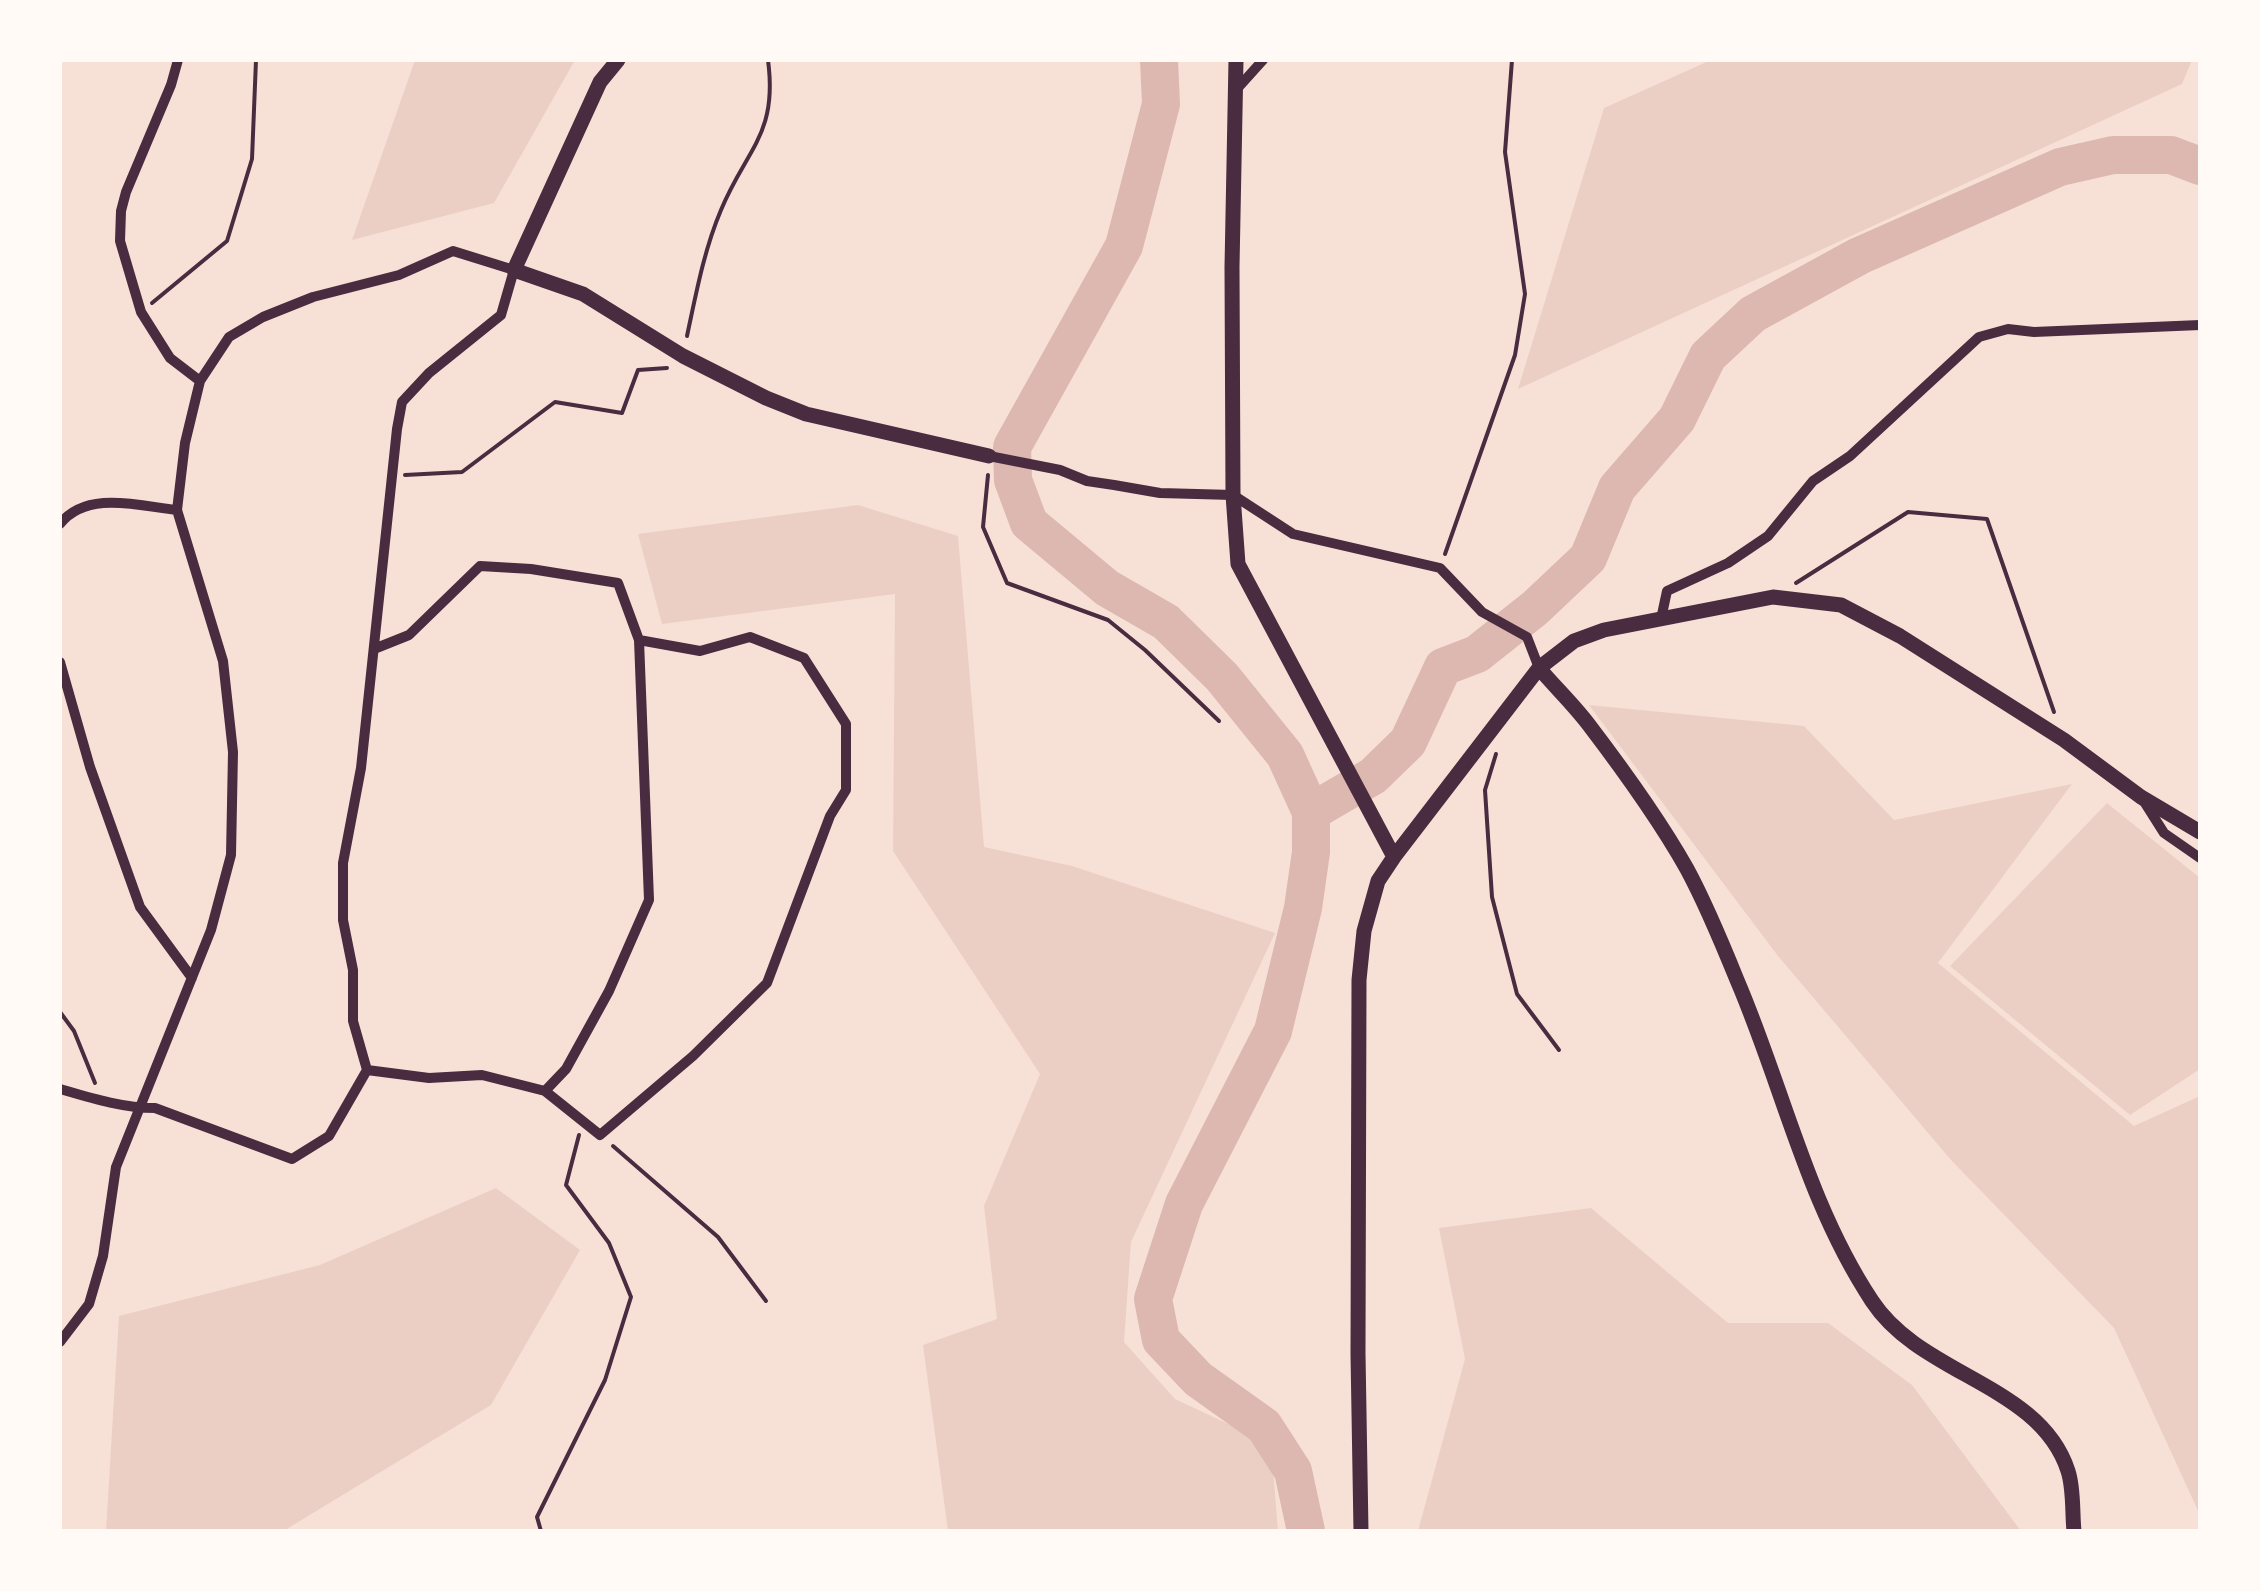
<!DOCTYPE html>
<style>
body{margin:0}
#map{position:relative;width:2260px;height:1591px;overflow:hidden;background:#f7e1d7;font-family:Helvetica,sans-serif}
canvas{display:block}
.frame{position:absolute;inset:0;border:62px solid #fffaf5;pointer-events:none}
</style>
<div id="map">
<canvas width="2260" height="1591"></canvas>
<div class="frame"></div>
</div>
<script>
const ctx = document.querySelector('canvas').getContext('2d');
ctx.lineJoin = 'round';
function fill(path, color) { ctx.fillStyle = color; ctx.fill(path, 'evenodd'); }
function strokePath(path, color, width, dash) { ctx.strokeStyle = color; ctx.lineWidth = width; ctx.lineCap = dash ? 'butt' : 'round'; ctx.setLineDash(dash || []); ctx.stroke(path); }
const green = new Path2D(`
 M415,60H575L494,203L352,240Z
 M1711,60H2192L2182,84L1518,389L1604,108Z
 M858,505L958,536L984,847L1072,866L1275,933L1131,1242L1124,1342L1175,1399L1271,1444L1278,1531H948L923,1345L997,1319L984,1206L1040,1074L893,851L895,594L662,624L638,534Z
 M1589,705L1804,726L1894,820L2072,784L1938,963L2134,1126L2200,1096V1515L2114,1328L1951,1160L1778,956Z
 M2107,803L2200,878V1069L2130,1115L1950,966Z
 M496,1188L580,1250L491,1405L285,1530H106L119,1316L320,1265Z
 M1591,1208L1728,1323H1828L1912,1385L2021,1531H1418L1465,1359L1439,1228Z`);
const river = new Path2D(`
 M1159,60L1161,104L1124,246L1012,447L1013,480L1029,523L1107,588L1166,622L1222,677L1285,755L1311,812V852L1303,908L1273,1031L1184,1204L1153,1299L1161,1340L1198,1379L1264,1426L1293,1471L1306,1531
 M1311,812L1373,776L1408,742L1443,667L1477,654L1535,608L1588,558L1617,488L1677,419L1708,356L1753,314L1859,256L2060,167L2113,155H2171L2200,166`);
const path = new Path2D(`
 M152,303L227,241L252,159L256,60
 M687,336C696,294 704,250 721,210C746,149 778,135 768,60
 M405,475L462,472L555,402L622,413L638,370L667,368
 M988,475L983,527L1007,583L1108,620L1145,650L1219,721
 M1445,554L1515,355L1525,294L1505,152L1512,60
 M1796,583L1908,512L1987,519L2054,712
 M1496,754L1485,790L1492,897L1517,994L1559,1050
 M60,1012L74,1031L95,1083
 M613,1146L718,1237L766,1301
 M541,1531L537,1517L605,1380L631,1297L609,1243L566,1185L579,1135`);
const minor = new Path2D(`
 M178,60L171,85L126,192L121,211L120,241L141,312L170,358L200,381
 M1236,90L1263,60
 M989,456L1060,470L1087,481L1114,485L1160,493L1233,495L1293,534L1440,568L1482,612L1527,637L1539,668
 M60,524C87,490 139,506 177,510
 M1661,619L1667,591L1728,563L1768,536L1813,481L1850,456L1979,337L2008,329L2034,332L2200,325
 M60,662L90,767L140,907L192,978
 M2145,803L2164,833L2200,858
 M367,1070L429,1078L482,1075L545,1091L600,1135L693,1056L767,983L830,816L846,790V724L804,658L750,637L700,651L639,640L618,583L531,569L480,566L409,635L374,649
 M60,1089C91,1098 123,1108 155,1108L292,1159L329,1136L367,1070L353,1021V970L343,920V863L361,768L397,429L402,402L429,373L501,315L514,270L453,251L399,275L313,297L263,317L229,337L200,381L185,443L177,510L223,661L233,752L231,855L211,930L116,1167L103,1256L89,1304L60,1342
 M545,1091L566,1069L609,991L649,900L639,640`);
const tertiary = new Path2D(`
 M618,60L600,82L514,270L583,294L683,356L766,398L806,414L989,456
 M1236,60L1232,267L1233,495L1238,564L1394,857
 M1539,668C1555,687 1574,705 1589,725C1624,771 1659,819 1687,869C1706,904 1722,943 1737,980C1783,1087 1807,1203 1872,1301C1921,1376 2040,1384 2068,1471C2074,1489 2072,1512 2074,1531
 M1361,1531L1358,1354L1359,980L1364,931L1378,881L1394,857L1539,668L1574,641L1604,630L1773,597L1841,605L1900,636L2064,740L2141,797L2200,832`);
fill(green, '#ebcfc5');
strokePath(river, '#dcb8b0', 38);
strokePath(path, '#4a2c40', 4);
strokePath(minor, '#4a2c40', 10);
strokePath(tertiary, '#4a2c40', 15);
</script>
